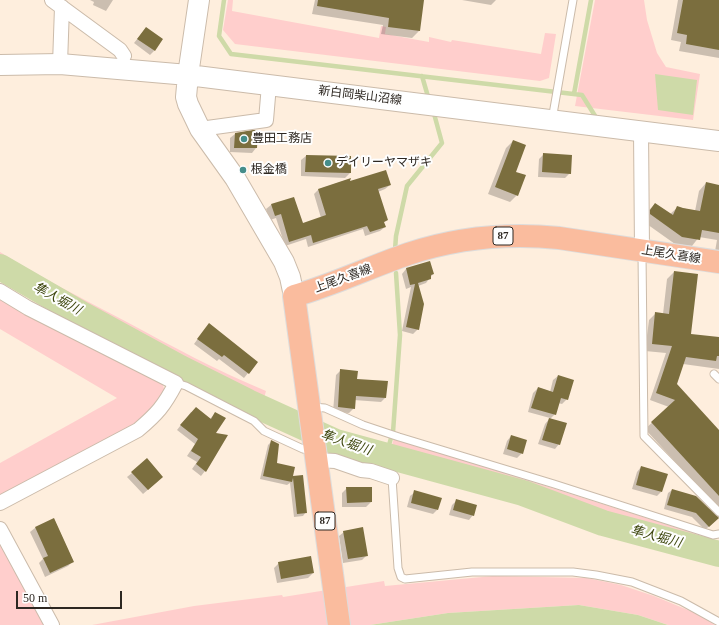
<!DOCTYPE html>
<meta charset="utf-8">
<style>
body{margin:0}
#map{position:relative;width:719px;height:625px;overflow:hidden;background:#feeedd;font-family:"Times New Roman",serif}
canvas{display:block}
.scale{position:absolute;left:16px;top:591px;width:106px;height:18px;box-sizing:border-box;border:2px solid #2d2721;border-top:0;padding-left:5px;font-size:12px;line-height:14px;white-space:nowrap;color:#2d2721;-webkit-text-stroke:3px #fefefe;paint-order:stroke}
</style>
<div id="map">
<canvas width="719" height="625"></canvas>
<div class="scale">50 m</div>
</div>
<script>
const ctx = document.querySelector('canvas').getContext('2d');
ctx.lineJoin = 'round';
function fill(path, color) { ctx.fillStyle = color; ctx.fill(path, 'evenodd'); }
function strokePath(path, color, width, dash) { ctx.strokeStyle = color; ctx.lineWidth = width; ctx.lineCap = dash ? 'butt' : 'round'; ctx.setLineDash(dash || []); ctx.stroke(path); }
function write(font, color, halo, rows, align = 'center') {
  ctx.font = font + ' "Times New Roman","Noto Sans JP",serif'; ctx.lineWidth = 4; ctx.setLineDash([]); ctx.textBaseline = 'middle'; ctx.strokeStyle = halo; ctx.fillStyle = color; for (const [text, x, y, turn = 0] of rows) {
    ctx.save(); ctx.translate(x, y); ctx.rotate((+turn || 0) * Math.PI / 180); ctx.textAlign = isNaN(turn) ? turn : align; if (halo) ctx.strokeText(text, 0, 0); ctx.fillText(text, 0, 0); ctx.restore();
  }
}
const green = new Path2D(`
 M228,0H233L232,11L379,38L381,26L386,27L385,34L429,42V37L451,42L452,40L541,54L545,33L556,34L549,78L540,81L235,44L223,30Z
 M595,0H644L647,20L657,53L666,67L700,74L693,120L575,106Z
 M0,252C40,277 83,299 125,321C171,346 218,371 266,391L264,398L85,311L40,287L0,262Z
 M0,274L75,316L258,409L256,416L37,303L0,280Z
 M0,293L162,383L165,391L150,409L136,423L0,496V463L117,398L0,329Z
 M394,438L719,541V546L641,523L589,510L508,481L397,448L392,445Z
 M0,538L46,625H0Z
 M493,576L587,578L621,585L654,596L700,615L715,625H668L638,615L579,605L448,613L370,625H92L194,606L282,595L283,597L384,581L385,586Z`);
const water = new Path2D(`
 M655,74L697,80L693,115L658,110Z
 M579,605L638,615L668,625H370L448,613Z`);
const shadow = new Path2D(`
 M90,0H113L106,11L93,5L94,2Z
 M315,0H423L419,31L412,38L381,34L383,25L312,14Z
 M462,0H496L491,5Z
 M678,0H719V58L679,51L681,42L671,40Z
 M146,28L154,51L150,55L134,43Z
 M235,134L256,148L252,153L230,152V138Z
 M513,141L517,195L510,202L488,194L506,148Z
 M544,154L570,173L565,178L538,177L539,159Z
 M306,156L350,157V173L345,178L301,176V160Z
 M349,180V182L390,185L385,189L378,192L387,220L383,223L385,227L380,231L365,236L363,229L308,247L306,239L285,246L276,218L270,220L266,209L271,205L294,198L302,224L321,218L314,194L318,190Z
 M706,183L719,186V259L714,257L717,240L699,237L692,246L675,244L644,222L648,211L655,204L670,214L678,207L695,211L699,191Z
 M430,262L433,274L426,283L418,286V329L413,334L402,331L411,287L406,289L402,274L406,269Z
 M674,272L690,335L719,338V369L683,364L675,384L719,432V517L705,530L692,517L664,509L668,493L672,490L708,510L714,504L645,429L669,407L650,400L666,353L645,351L649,320L656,313L663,314L667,279Z
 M205,329L257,362L244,378L219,359L217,361L194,344Z
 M341,370L356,380L385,398L381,402L354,400V408L349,413L333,412L336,375Z
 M558,376L567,399L562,404L558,403L555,414L550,419L559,444L555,449L538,444L545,424L550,418L528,412L533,393L538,388L550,392L553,380Z
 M191,412L210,419L215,413V434L205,471L201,476L192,469L197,462L187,456L195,444L177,430Z
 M511,436L522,453L517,458L503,454L507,441Z
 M272,441L276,464L292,478L302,476L306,512L303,516L294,517L290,483L287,485L260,479L268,445Z
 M641,467L661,492L657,496L632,489L637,472Z
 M132,473L158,481L143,494L127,477Z
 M347,488H371V502L366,507H342V493Z
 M415,492L437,510L433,514L407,507L410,496Z
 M457,500L473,515L469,520L449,515L452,505Z
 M54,519L73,561L68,566L45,577L39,563L43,559L30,532L35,528Z
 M344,532L367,555L362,560L343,563L339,536Z
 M279,563L313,573L308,578L277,583L274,568Z`);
const stream = new Path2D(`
 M224,0L219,36L231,54L582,95L597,119
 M422,76L429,100
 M574,94L591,0
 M395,250L396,236L407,186L442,143L433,110
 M393,432L400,335L396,273
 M386,456L391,438`);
const river = new Path2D(`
 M0,267L83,315L180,368L248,402L336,442L523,493L603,523L719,554`);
const building = new Path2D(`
 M318,0H424L420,31L388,27L389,18L317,6Z
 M683,0H719V50L686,44L687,35L677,33Z
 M146,27L163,39L155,51L137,39Z
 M253,130H258L257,148H234L235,133Z
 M513,140L526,145L516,172L526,175L518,196L495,187Z
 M543,153L572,155L571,174L542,172Z
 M306,155L351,156V173L305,172Z
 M386,170L391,185L378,189L388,220L384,222L386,227L370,232L367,226L313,243L311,235L289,242L281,214L275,216L271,204L294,197L303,223L326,215L318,189L351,178L350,181Z
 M706,182L719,185V233L702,230L700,240L682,237L650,214V210L655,203L673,215L677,206L683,208L700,211Z
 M430,261L434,274L431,275V279L418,283L424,304L419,330L406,327L415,284L410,285L406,268Z
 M674,271L698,274L691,334L719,337V356H717L716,361L686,357L677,384L719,430V496L651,422L675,400L656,393L672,346L652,344L655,312L669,314Z
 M209,323L258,362L249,374L224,355L222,357L197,339Z
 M340,369L358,371L357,379L388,381L386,398L356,396L355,409L338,407Z
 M558,375L574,380L568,400L561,398L556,415L531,408L538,387L553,392Z
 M196,407L211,419L215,412L226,418L216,433L228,435L206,472L196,464L201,457L191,451L198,439L180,425Z
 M549,418L567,423L560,445L542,440Z
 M511,435L527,440L523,454L507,449Z
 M271,440L279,444L277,463L295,467L293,476L303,475L307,513L297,514L293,478L292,482L263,476Z
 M147,458L163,477L148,490L131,472Z
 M641,466L668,474L662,492L636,485Z
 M346,487H372V502L347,503Z
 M672,489L696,496L719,518L709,527L696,513L667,505Z
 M414,490L442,498L438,510L411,503Z
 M456,499L477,505L474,516L453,510Z
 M54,518L74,562L50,573L43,558L48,556L35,527Z
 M363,527L368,556L348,559L343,531Z
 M311,556L314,573L281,579L278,562Z`);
const lane = new Path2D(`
 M552,120L573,0
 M642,254L644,436L719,512
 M714,374L719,379
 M176,383L186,386L254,421L264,431L303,449L314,451
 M312,407L325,408L363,425L399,437L554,484L713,535L719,534
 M392,478L398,568L401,577L405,579L472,572H573L596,575L632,582L681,601L719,622`);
const street = new Path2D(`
 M52,0L120,50L124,56
 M60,64L62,7
 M200,129L266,120L269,85
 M641,131L642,250
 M0,291L28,308L176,383C164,406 157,414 138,430L0,503
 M317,460L335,461L361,470L371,471L392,478
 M0,529L52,625`);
const secondary = new Path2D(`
 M199,0L188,75L186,97L188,104L200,129L235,178L284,262L290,277L294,296
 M0,65L60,64L188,75L719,141`);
const primary = new Path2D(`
 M339,625L294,296C333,285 370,267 408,254C456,238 509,233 559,238L719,262`);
const markers = [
 [244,139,4,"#458d8a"],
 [328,163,4,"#458d8a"],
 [243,170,4,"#458d8a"]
];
const shields = [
 [503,236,20],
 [325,521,20]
];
const shieldNames = [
 ["87",503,236],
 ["87",325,521]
];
const streetNames = [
 ["新白岡柴山沼線",360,96,7],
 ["上尾久喜線",671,255,9],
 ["上尾久喜線",343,279,-20]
];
const poiNames = [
 ["豊田工務店",252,139],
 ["デイリーヤマザキ",336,163],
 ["根金橋",251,170]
];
const waterNames = [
 ["隼人堀川",57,299,29],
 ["隼人堀川",346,443,19],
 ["隼人堀川",656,537,15]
];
fill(green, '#ffcecc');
fill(water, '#cedaa8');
fill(shadow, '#0003');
strokePath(stream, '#cedaa8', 4.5);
strokePath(river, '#cedaa8', 26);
fill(building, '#7b6e3e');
strokePath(lane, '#cbbbaa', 9);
strokePath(street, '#cbbbaa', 16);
strokePath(secondary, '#cbbbaa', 22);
strokePath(primary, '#dddcdb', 24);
strokePath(lane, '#fff', 7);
strokePath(street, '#fff', 14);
strokePath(secondary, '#fff', 20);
strokePath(primary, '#fabc9e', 22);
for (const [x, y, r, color] of markers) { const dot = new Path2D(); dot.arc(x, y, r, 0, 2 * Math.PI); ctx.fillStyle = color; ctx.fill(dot); strokePath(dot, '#fefefe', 1.5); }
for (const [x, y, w] of shields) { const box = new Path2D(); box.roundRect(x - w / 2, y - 9, w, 18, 3); ctx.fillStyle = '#fefefe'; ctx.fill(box); strokePath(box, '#2d2721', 1); }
write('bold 11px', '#2d2721', null, shieldNames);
write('12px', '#2d2721', '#fefefe', streetNames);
write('12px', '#2d2721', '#fefefe', poiNames, 'left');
write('italic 13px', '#3e470e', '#fefefe', waterNames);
</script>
